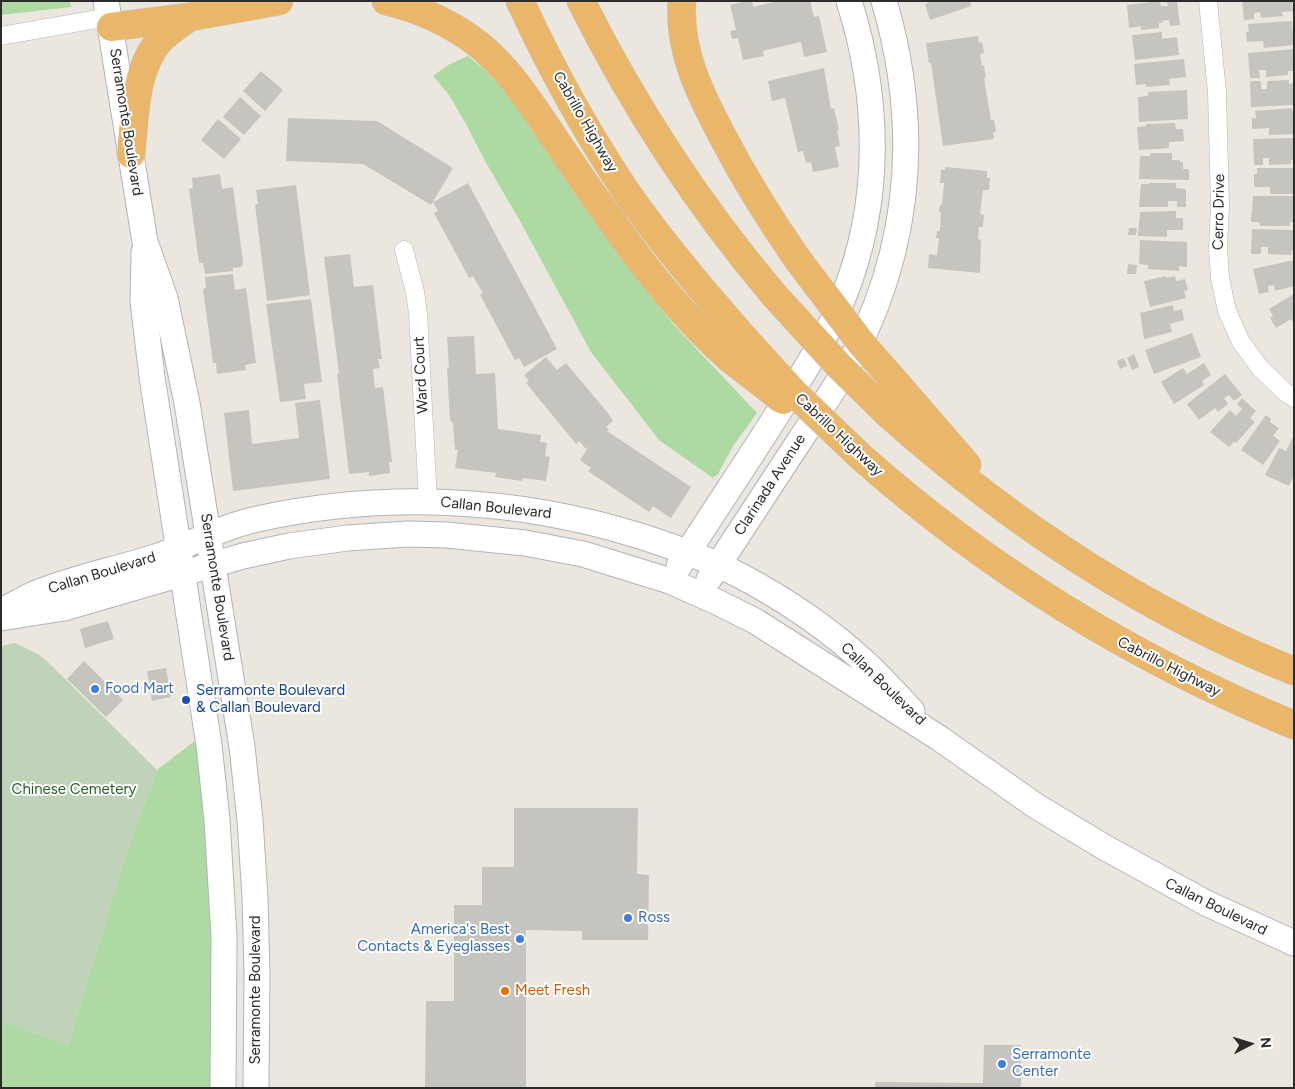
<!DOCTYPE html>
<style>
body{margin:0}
#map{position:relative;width:1295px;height:1089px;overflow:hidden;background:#ebe7de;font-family:Figtree,sans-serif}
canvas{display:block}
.frame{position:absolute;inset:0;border:2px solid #2b2b2b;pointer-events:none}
.north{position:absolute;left:1225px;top:1019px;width:50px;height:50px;-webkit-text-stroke:4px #fff;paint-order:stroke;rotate:85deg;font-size:14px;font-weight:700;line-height:20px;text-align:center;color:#2b2b2b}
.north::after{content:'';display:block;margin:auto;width:18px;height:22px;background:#2b2b2b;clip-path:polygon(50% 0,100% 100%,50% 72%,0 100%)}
</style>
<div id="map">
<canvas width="1295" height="1089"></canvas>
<div class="frame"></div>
<div class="north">N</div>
</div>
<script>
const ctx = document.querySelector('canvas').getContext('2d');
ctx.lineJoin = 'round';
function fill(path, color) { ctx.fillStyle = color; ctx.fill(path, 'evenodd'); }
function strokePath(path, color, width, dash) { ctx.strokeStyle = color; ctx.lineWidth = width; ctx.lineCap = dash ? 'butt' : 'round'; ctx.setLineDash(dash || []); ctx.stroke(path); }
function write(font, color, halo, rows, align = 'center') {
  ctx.font = font + ' Figtree,sans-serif'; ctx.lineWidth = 4; ctx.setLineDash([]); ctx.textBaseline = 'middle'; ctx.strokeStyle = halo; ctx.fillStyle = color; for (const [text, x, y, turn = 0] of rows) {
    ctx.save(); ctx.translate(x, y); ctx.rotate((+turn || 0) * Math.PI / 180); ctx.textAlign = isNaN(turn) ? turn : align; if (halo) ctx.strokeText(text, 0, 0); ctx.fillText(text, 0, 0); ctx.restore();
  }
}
const green = new Path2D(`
 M1,1H70L71,7L1,15Z
 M468,56L501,83L644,287L674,325L757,413L733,446L718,474L713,478L659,440L591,352L520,221L485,161L466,124L449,95L433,76L448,65Z
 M196,740L204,783L213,930L210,1088H1V1021L68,1045L126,854L157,770Z`);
const cemetery = new Path2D(`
 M15,643L38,654L48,662L157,770L126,854L68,1045L1,1021V646Z`);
const building = new Path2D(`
 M746,1H752L753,7L778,1H810L814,17L819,16L827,52L804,57L801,42L763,51L764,56L743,60L738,38L732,39L730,31L736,30L730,5Z
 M927,1H970L971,6L930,20L925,4L928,3Z
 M1160,1L1161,6H1168L1167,1H1177L1180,25L1170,26L1169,20L1162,21L1163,23H1159V28L1141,30V26L1129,28L1127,5Z
 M1242,1H1292L1293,11L1282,12L1283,16L1261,18L1260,12L1254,13V19L1244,20Z
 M1292,21L1294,45L1264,48L1263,41L1247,42L1246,32H1249L1248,24Z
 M1162,32V39L1177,37L1179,55L1135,60L1132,35Z
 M978,36L979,43L982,42L984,53L980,54L982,66L984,65L986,78H984L991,120H994L996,132H993L994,139L943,146L931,63H929L926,43Z
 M1294,49V71H1288V75L1266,77V70H1259L1260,78H1250L1248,53Z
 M1184,59L1186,77L1169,79L1170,85L1146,87V84L1136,85L1134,64Z
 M824,68L831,109L834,108L839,130H837L840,146L835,147L839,167L813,172L811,162L806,163L803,151L798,152L785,98L772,101L768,81Z
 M261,71L283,90L265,111L243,91Z
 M1289,80V84L1294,83V105L1251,107L1250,81H1261V89H1267V81Z
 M1187,90L1188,119L1139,122L1138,97L1148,96V92Z
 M240,97L261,116L244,135L223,117Z
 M1292,108V111L1294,110V134L1269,135V128L1252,129V118H1256L1255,111Z
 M288,118L377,121L453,168L431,205L363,164L286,161Z
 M218,119L241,139L224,159L201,140Z
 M1175,123L1176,129H1183L1184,141L1169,142V148L1139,150L1137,127L1146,126V124Z
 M1294,138V160H1291V164L1269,165V158H1263V165H1254L1253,139Z
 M1150,153H1172V160H1180V162H1183V169H1189V180L1139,179L1140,156H1150Z
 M945,167L987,171V178H990L989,190H983L980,214L984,215L983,227H979L978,239L981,240L980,273L928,268L929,254L937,255L939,238H936L937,231H940L941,212H939L940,205H942L944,183H940L941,170H945Z
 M1257,168H1294V194H1270V187H1254V174H1257Z
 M220,174L222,189L233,187L243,262L242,267L233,268V271L205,274L203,263H199L189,189L193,188L192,178Z
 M468,183L557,349L524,367L519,358L515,360L480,295L483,293L473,276L469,278L434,213L438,211L433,202Z
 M1149,183H1176V188L1186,189V207H1177V201H1168V207H1139L1141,184H1149Z
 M296,185L310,295L267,301L255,205L258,204L256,190Z
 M1253,196H1294V222H1290V226H1260L1259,222H1251Z
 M1176,211V218H1183V230H1167V237L1138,236L1140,212Z
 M1129,228H1137L1136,235H1128Z
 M1252,229L1294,230V251H1291L1292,255L1268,254V247H1261V254H1251Z
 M1140,240L1187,242V267L1179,266V271L1148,269V265L1139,264Z
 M350,254L354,287L373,285L382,359H378L380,368L373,369L375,388L383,387L392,462H389L390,473L369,476V472L349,474L337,374L339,373L324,257Z
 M1294,260V286L1275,291L1274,285L1268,286L1269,292L1259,294L1253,269Z
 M1128,264L1137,265L1136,274H1127Z
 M233,274L235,290L246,288L256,363L245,365L246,370L217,374L216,363H213L203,289L206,288L205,277Z
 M1166,276V278L1175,276L1176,281L1185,279L1188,290L1184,291L1186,298L1150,307L1144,281Z
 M1294,294V324L1291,319L1276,328L1270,318L1273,316L1269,309Z
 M311,299L322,382L304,384L306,399L280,402L266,304Z
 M1173,305L1174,311L1182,309L1184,320L1170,324L1172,332L1144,339L1140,313Z
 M1192,333L1201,357L1154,374L1145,350Z
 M474,336L476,374L495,373L498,429L541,435L540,442L547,443L545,456L550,457L546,481L523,478L522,481L495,477L496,473L455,468L458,450H455L453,424L450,420L447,368H449L447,337Z
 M1134,354L1139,367L1132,370L1127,358Z
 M546,357L557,370L566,363L608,413L613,421L606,427L609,430L607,431L691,487L671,518L653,506L649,512L588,471L591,468L580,460L589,446L586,449L579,441L576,444L526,383L529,381L524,375Z
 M1124,358L1127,366L1120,369L1117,361Z
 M1204,363L1211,375L1202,381L1204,385L1174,404L1161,382L1183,368L1187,374Z
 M1225,374L1242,395L1234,401L1229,395L1224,398L1228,404L1218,412L1215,408L1199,420L1187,404Z
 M1242,398L1256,411L1250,418L1255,422L1236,443L1234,442L1229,447L1210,432L1230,410L1236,416L1242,409L1237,404Z
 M320,400L330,479L233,491L224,413L249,410L252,444L299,438L295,403Z
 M1266,415L1271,419L1270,422L1279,428L1273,436L1280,441L1263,465L1241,450Z
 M1294,435V475L1289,486L1265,475L1279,448L1286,451Z
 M108,621L114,639L85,648L80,629Z
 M84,661L123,700L106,717L67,679Z
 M166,668L171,697L152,701L147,671Z
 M514,808H638L637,874L649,875L648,940H582V931L526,930V1088H425L426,1001H454V905H482V867H514Z
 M984,1045H1021V1088H875V1082L983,1083Z`);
const street = new Path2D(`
 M1208,1L1217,92L1220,206L1218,247L1220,278L1227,311L1241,342L1260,368L1285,392L1294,398
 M1,36L109,17
 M404,250L415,292L418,313L428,501`);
const secondary = new Path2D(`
 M106,1L145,242L165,298L187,403L242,747L250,820L255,897L257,973L256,1088
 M144,252L143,301L152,377L209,745L217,820L224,936L223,1088
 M679,566C715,509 753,454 788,397C808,366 829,332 843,298C882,202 880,99 849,1
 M709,579C740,531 771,484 802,437C820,410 838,384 853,357C912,243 920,123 884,1
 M1,611C11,606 22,600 32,595C71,578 115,570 155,557C189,546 218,528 253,520C381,491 515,497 640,536C674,547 706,558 737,574C785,599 832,631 871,668C885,682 899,697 912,711
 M1,618L64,608L243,556L289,546L347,538L408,534L447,535L525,543L583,554L670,581L719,603L755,621L939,738L1036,806L1104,847L1206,903L1294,943`);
const highway = new Path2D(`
 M386,1C419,9 451,23 478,44C507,67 528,99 548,129C570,162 592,194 615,226C649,274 685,319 729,358
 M520,1C550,66 585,130 625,190C661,242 702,290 744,338
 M581,1C634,107 698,205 774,295
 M682,1C678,51 701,96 724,139C746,181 771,221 798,260
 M111,27L190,17L279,1
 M131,154C135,117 134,70 160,40C169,31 180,24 190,17
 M903,391L967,465
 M888,414C1008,521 1144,612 1294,671
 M861,457C991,572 1133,659 1294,725`);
const highwayBridge = new Path2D(`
 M798,260L861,343L903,391
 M774,295L839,366L888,414
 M744,338L793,392L861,457
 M729,358L783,400`);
const markers = [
 [95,689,5,"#3f7fe0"],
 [186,700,5,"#1a4fb4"],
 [628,918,5,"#3f7fe0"],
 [520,939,5,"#3f7fe0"],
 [505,991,5,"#e8710a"],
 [1002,1064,5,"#3f7fe0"]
];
const streetNames = [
 ["Serramonte Boulevard",126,122,81],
 ["Cabrillo Highway",585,122,60],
 ["Cerro Drive",1219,212,-89],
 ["Ward Court",421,375,-93],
 ["Cabrillo Highway",839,435,43],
 ["Clarinada Avenue",770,485,-57],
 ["Callan Boulevard",496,508,6],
 ["Callan Boulevard",102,573,-17],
 ["Serramonte Boulevard",217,587,81],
 ["Cabrillo Highway",1169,667,27],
 ["Callan Boulevard",883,684,44],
 ["Callan Boulevard",1216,907,26],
 ["Serramonte Boulevard",256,990,-90]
];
const shopNames = [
 ["Food Mart",105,689],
 ["Ross",638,918],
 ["America's Best",510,930,"right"],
 ["Contacts & Eyeglasses",510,947,"right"],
 ["Serramonte",1012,1055],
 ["Center",1012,1072]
];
const transitNames = [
 ["Serramonte Boulevard",196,691],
 ["& Callan Boulevard",196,708]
];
const parkNames = [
 ["Chinese Cemetery",74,790]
];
const foodNames = [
 ["Meet Fresh",515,991]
];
fill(green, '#acdaa2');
fill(cemetery, '#c0d2b8');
fill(building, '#c6c4be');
strokePath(street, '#b2b2bd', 19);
strokePath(secondary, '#b2b2bd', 27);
strokePath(highway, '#c8c8c8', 29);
strokePath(street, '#fff', 18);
strokePath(secondary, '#fff', 25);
strokePath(highway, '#eab76a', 28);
strokePath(highwayBridge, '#c8c8c8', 29, []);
strokePath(highwayBridge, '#eab76a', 28);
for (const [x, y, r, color] of markers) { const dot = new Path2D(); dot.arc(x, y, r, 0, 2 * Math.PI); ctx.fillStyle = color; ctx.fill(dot); strokePath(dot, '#fff', 2); }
write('15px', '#2b2b2b', '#fff', streetNames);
write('15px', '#366cbe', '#fff', shopNames, 'left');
write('15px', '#164399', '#fff', transitNames, 'left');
write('15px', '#265f23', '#fff', parkNames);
write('15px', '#c56008', '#fff', foodNames, 'left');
</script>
